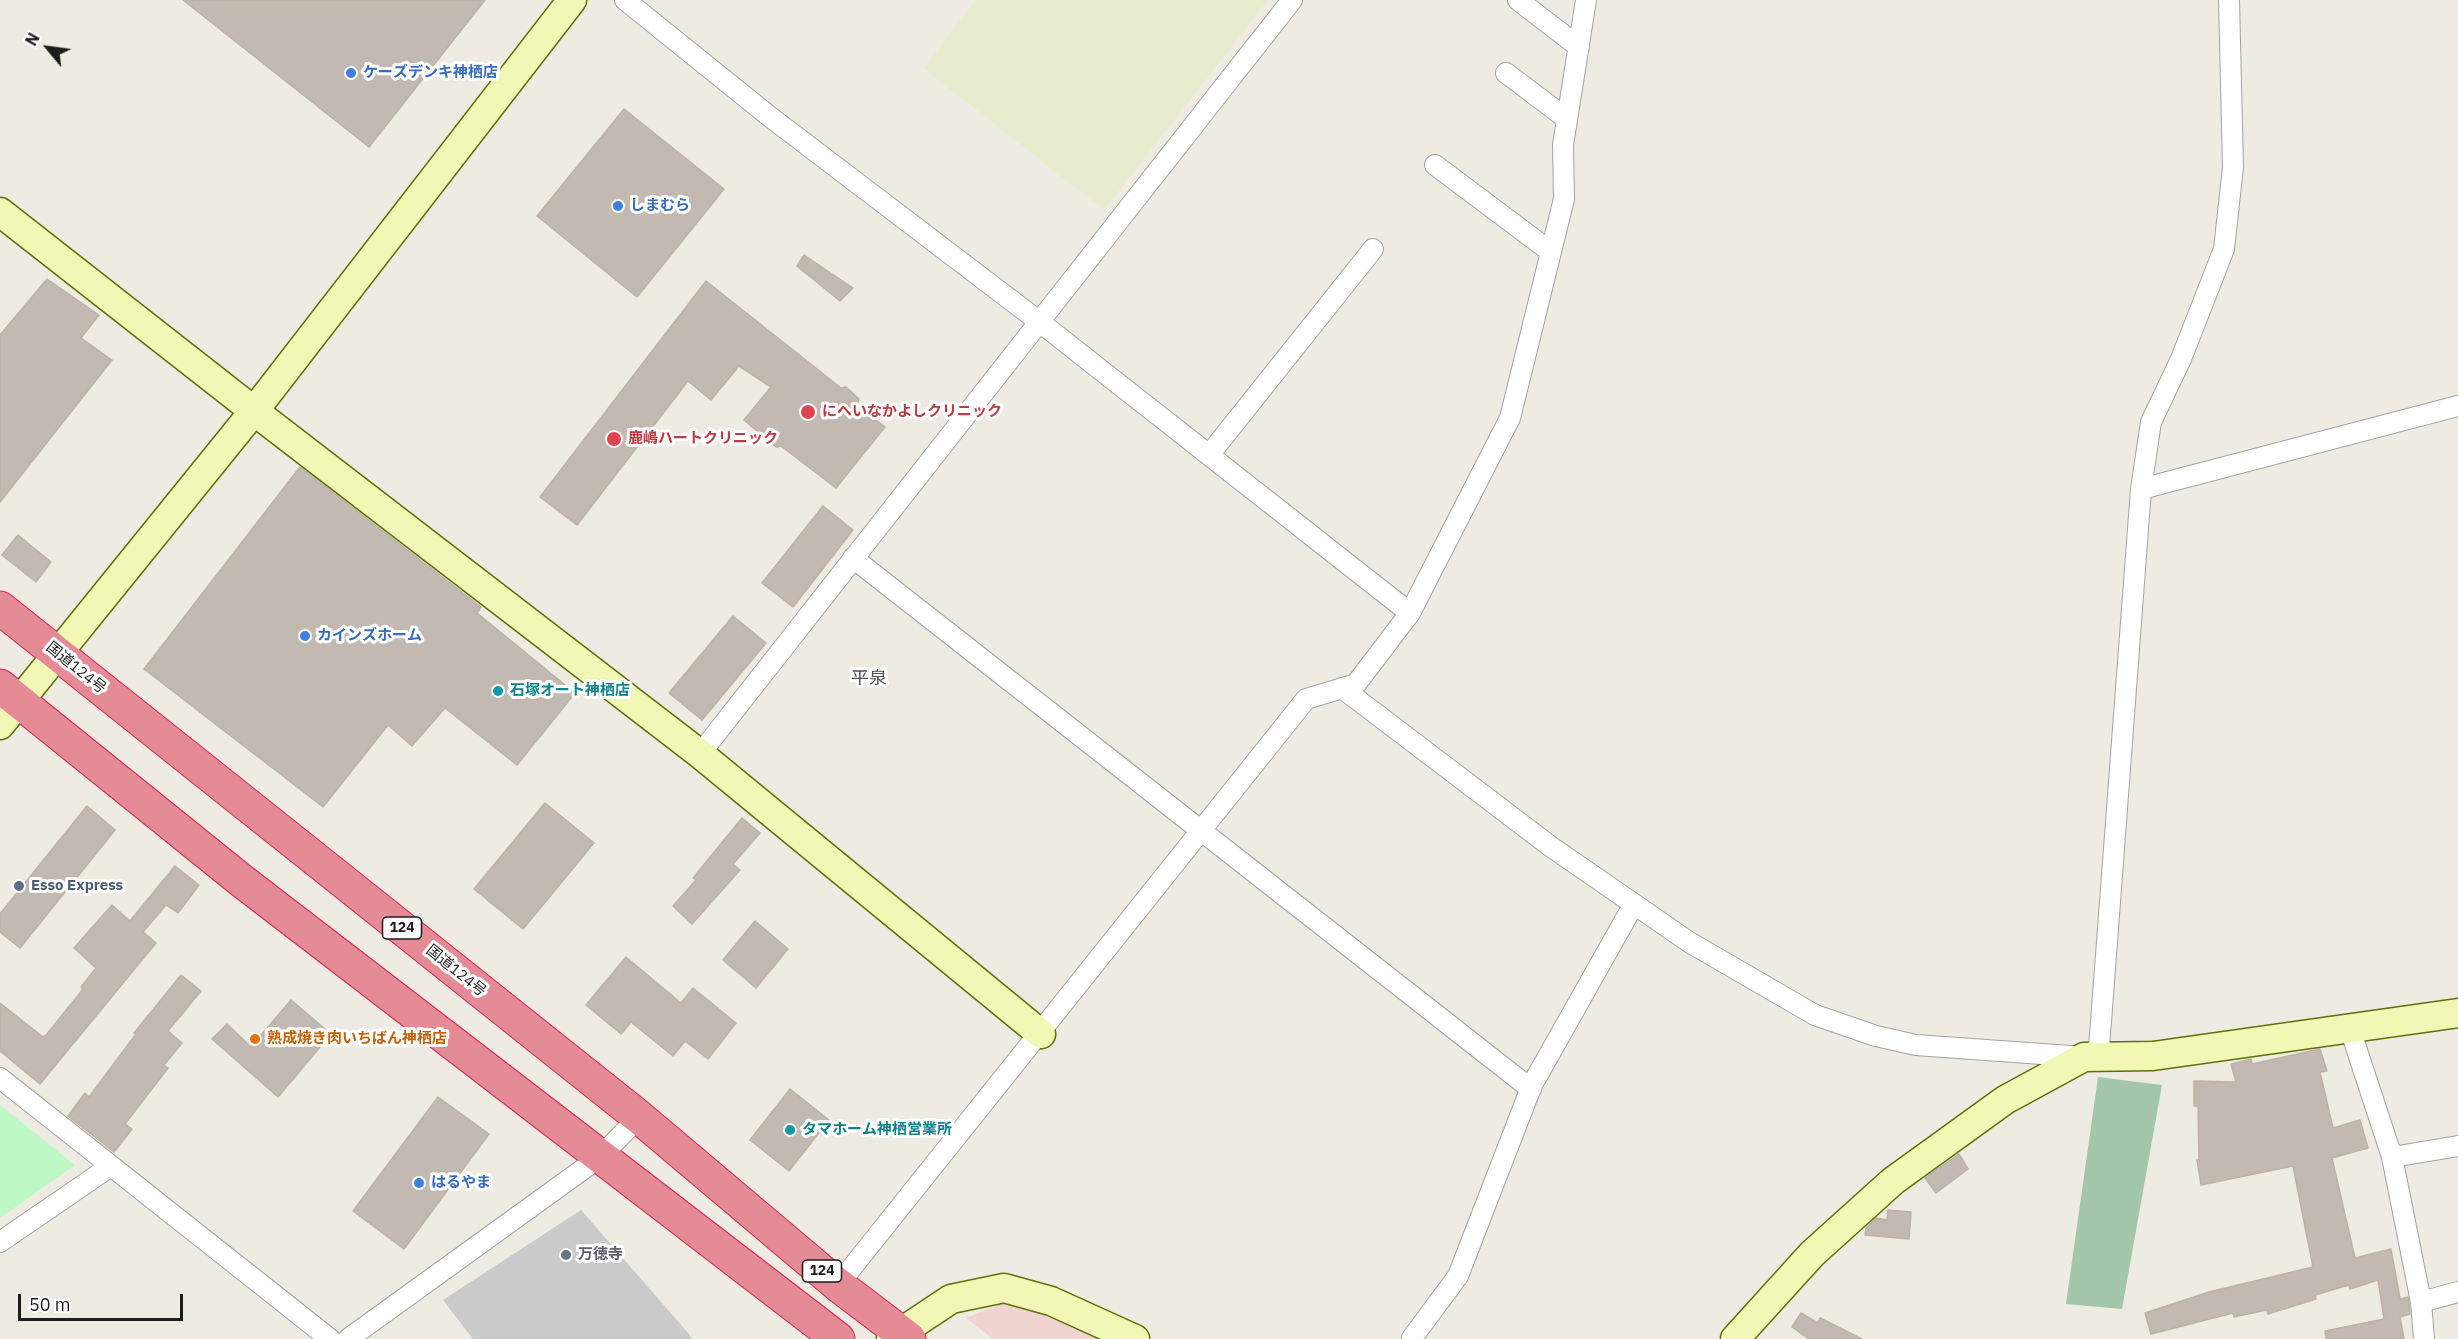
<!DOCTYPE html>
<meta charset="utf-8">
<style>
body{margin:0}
#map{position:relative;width:2458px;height:1339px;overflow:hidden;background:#eeebe2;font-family:"IBM Plex Sans",sans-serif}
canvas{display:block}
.north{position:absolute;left:18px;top:18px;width:60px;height:60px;-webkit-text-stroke:4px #fff;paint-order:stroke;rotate:299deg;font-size:16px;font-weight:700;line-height:24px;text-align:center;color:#1c1c1c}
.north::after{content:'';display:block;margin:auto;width:21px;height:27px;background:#1c1c1c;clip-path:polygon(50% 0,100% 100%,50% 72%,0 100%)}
.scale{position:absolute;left:18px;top:1294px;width:165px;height:27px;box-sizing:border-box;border:3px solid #1c1c1c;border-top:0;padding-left:8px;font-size:18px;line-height:21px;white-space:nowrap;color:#1c1c1c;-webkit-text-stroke:4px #fff;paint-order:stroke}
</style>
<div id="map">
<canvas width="2458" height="1339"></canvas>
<div class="north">N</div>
<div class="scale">50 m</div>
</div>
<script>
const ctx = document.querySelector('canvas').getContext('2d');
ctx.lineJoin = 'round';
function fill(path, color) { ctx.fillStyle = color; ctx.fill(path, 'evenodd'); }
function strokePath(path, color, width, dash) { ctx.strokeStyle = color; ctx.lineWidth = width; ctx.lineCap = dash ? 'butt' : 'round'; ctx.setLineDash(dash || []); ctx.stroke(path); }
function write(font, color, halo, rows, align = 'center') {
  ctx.font = font + ' "IBM Plex Sans","Noto Sans JP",sans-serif'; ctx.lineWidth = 6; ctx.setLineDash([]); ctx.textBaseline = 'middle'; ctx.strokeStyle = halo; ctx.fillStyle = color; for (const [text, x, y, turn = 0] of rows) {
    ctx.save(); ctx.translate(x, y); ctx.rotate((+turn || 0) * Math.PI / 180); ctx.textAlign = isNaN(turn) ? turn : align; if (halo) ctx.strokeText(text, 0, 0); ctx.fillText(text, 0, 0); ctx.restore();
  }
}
const commercial = new Path2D(`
 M1003,1303L1047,1316L1099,1339H993L966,1318Z`);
const religious = new Path2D(`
 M581,1210L689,1334L692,1339H473L443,1300Z`);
const farmland = new Path2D(`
 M976,0H1268L1104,210L923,68Z`);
const cemetery = new Path2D(`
 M2098,1077L2162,1085L2122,1309L2066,1304Z`);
const park = new Path2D(`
 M0,1105L75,1165L0,1218Z`);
const building = new Path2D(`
 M183,0H485L369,147Z
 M624,109L724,189L637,297L537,216Z
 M804,255L853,288L840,301L797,266Z
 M47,279L99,315L81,338L112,360L0,502V335Z
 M706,281L841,388L846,387L859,399L857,405L885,427L836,488L781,446L776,447L744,420L771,387L739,366L711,400L688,381L577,525L540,497Z
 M300,467L481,607L477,613L575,693L517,765L445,708L412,746L388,725L323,807L144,669Z
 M823,506L853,530L793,607L762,583Z
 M18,535L51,562L36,582L2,555Z
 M733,616L766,643L702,720L669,693Z
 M545,803L594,843L523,929L474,889Z
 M87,806L115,830L20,948L0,932V914Z
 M742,818L760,833L733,864L740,870L692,924L673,906L696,880L693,878Z
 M175,866L199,885L178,913L166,905L143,932L156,943L40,1084L0,1051V1003L43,1037L47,1034L83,989L81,987L96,968L74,948L112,905L130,921Z
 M755,921L788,949L756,988L723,960Z
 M626,957L681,1003L693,988L736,1023L708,1059L685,1041L673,1056L631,1022L621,1034L586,1005Z
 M181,975L201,991L168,1031L182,1043L164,1065L168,1068L125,1124L132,1129L114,1152L68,1116L85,1093L89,1097L136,1034L134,1033Z
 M291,1000L331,1034L278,1097L212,1039L227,1024L251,1047Z
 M2320,1049L2327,1071L2320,1072L2333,1128L2360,1120L2368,1148L2332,1158L2355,1258L2391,1249L2400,1299L2408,1297L2409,1304L2410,1314L2400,1317L2404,1339H2326L2325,1331L2384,1319L2378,1280L2350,1289L2349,1285L2315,1295L2316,1299L2268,1314L2267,1310L2234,1317L2233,1313L2151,1334L2145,1313L2209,1292L2313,1267L2293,1166L2201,1185L2197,1160H2199L2198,1106H2194V1081L2236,1082L2231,1064L2251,1059L2252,1064Z
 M790,1089L829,1120L789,1171L750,1140Z
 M438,1097L489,1134L404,1249L353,1211Z
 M1959,1154L1968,1169L1936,1193L1925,1178Z
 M1888,1210L1911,1212L1909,1239L1865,1235L1866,1228L1876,1218L1887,1220Z
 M1801,1313L1818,1323L1820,1318L1862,1339H1809L1792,1327Z`);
const street = new Path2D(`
 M625,0L769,116L1041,323L1410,613
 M1518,0L1579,47
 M1506,73L1567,119
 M1435,165L1551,252
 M1209,455L1373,249
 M2141,489L2458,406
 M853,558L1531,1089
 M1342,688L1550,846L1689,942L1815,1015L1876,1036L1916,1045L2084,1057L2099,1048L2141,489L2151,422L2181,359L2224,249L2233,167L2229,0
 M700,754L1292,0
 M2349,1026L2392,1157L2421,1302L2424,1339
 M0,1078L330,1339
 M2392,1157L2458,1146
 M0,1242L111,1166
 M838,1285L1306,699L1356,684L1410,613L1510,418L1564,199L1563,145L1586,0
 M2421,1302L2458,1292
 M1412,1338L1458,1276L1532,1085L1634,904
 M348,1339L600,1157L639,1117`);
const secondary = new Path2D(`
 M0,212L254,411L700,754L1041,1034
 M0,725L254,411L572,0
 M891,1339L951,1299L1004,1288L1051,1301L1135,1339
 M1735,1339L1812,1254L1893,1181L2005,1100L2084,1057L2153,1056L2458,1013`);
const highway = new Path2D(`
 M0,608L639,1117L838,1285L909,1339
 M0,686L242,881L838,1339`);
const markers = [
 [351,73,6,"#3f7fe0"],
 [618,206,6,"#3f7fe0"],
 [808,412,8,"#e0444e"],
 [614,439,8,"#e0444e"],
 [305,636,6,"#3f7fe0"],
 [498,691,6,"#0f9aa8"],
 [19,886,6,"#5c6f8a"],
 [255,1039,6,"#e8710a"],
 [790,1130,6,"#0f9aa8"],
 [419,1183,6,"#3f7fe0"],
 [566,1255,6,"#6b7280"]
];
const shields = [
 [402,928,39],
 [822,1271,39]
];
const shieldNames = [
 ["124",402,928],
 ["124",822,1271]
];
const shopNames = [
 ["ケーズデンキ神栖店",363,73],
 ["しまむら",630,206],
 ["カインズホーム",317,636],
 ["はるやま",431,1183]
];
const healthNames = [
 ["にへいなかよしクリニック",822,412],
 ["鹿嶋ハートクリニック",628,439]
];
const streetNames = [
 ["国道124号",76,668,39],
 ["国道124号",456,971,39]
];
const cultureNames = [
 ["石塚オート神栖店",510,691],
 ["タマホーム神栖営業所",802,1130]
];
const serviceNames = [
 ["Esso Express",31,886]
];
const foodNames = [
 ["熟成焼き肉いちばん神栖店",267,1039]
];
const worshipNames = [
 ["万徳寺",578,1255]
];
const quarterNames = [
 ["平泉",869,679]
];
fill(commercial, '#efd4d1');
fill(religious, '#cacaca');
fill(farmland, '#e8ecce');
fill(cemetery, '#a4c6ab');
fill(park, '#bff8c7');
fill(building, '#c2bab2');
strokePath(building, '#bfb2a5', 1.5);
strokePath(street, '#a3a3a3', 22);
strokePath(secondary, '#5e7007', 31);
strokePath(highway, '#d42758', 35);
strokePath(street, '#fff', 20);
strokePath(secondary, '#f1f8b6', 28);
strokePath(highway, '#e48b96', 33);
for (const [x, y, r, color] of markers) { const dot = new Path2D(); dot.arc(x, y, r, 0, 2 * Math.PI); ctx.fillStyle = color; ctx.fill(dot); strokePath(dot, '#fff', 2); }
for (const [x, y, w] of shields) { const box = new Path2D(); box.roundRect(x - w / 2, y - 11, w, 22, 4.5); ctx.fillStyle = '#fff'; ctx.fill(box); strokePath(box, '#1c1c1c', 1.5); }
write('bold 14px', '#1c1c1c', null, shieldNames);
write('bold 15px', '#366cbe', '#fff', shopNames, 'left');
write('bold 15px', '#be3a42', '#fff', healthNames, 'left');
write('15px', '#1c1c1c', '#fff', streetNames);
write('bold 15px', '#0d838f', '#fff', cultureNames, 'left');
write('bold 15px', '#4e5e75', '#fff', serviceNames, 'left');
write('bold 15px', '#c56008', '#fff', foodNames, 'left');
write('bold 15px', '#5b616d', '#fff', worshipNames, 'left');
write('18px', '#4f4f4f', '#fff', quarterNames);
</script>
